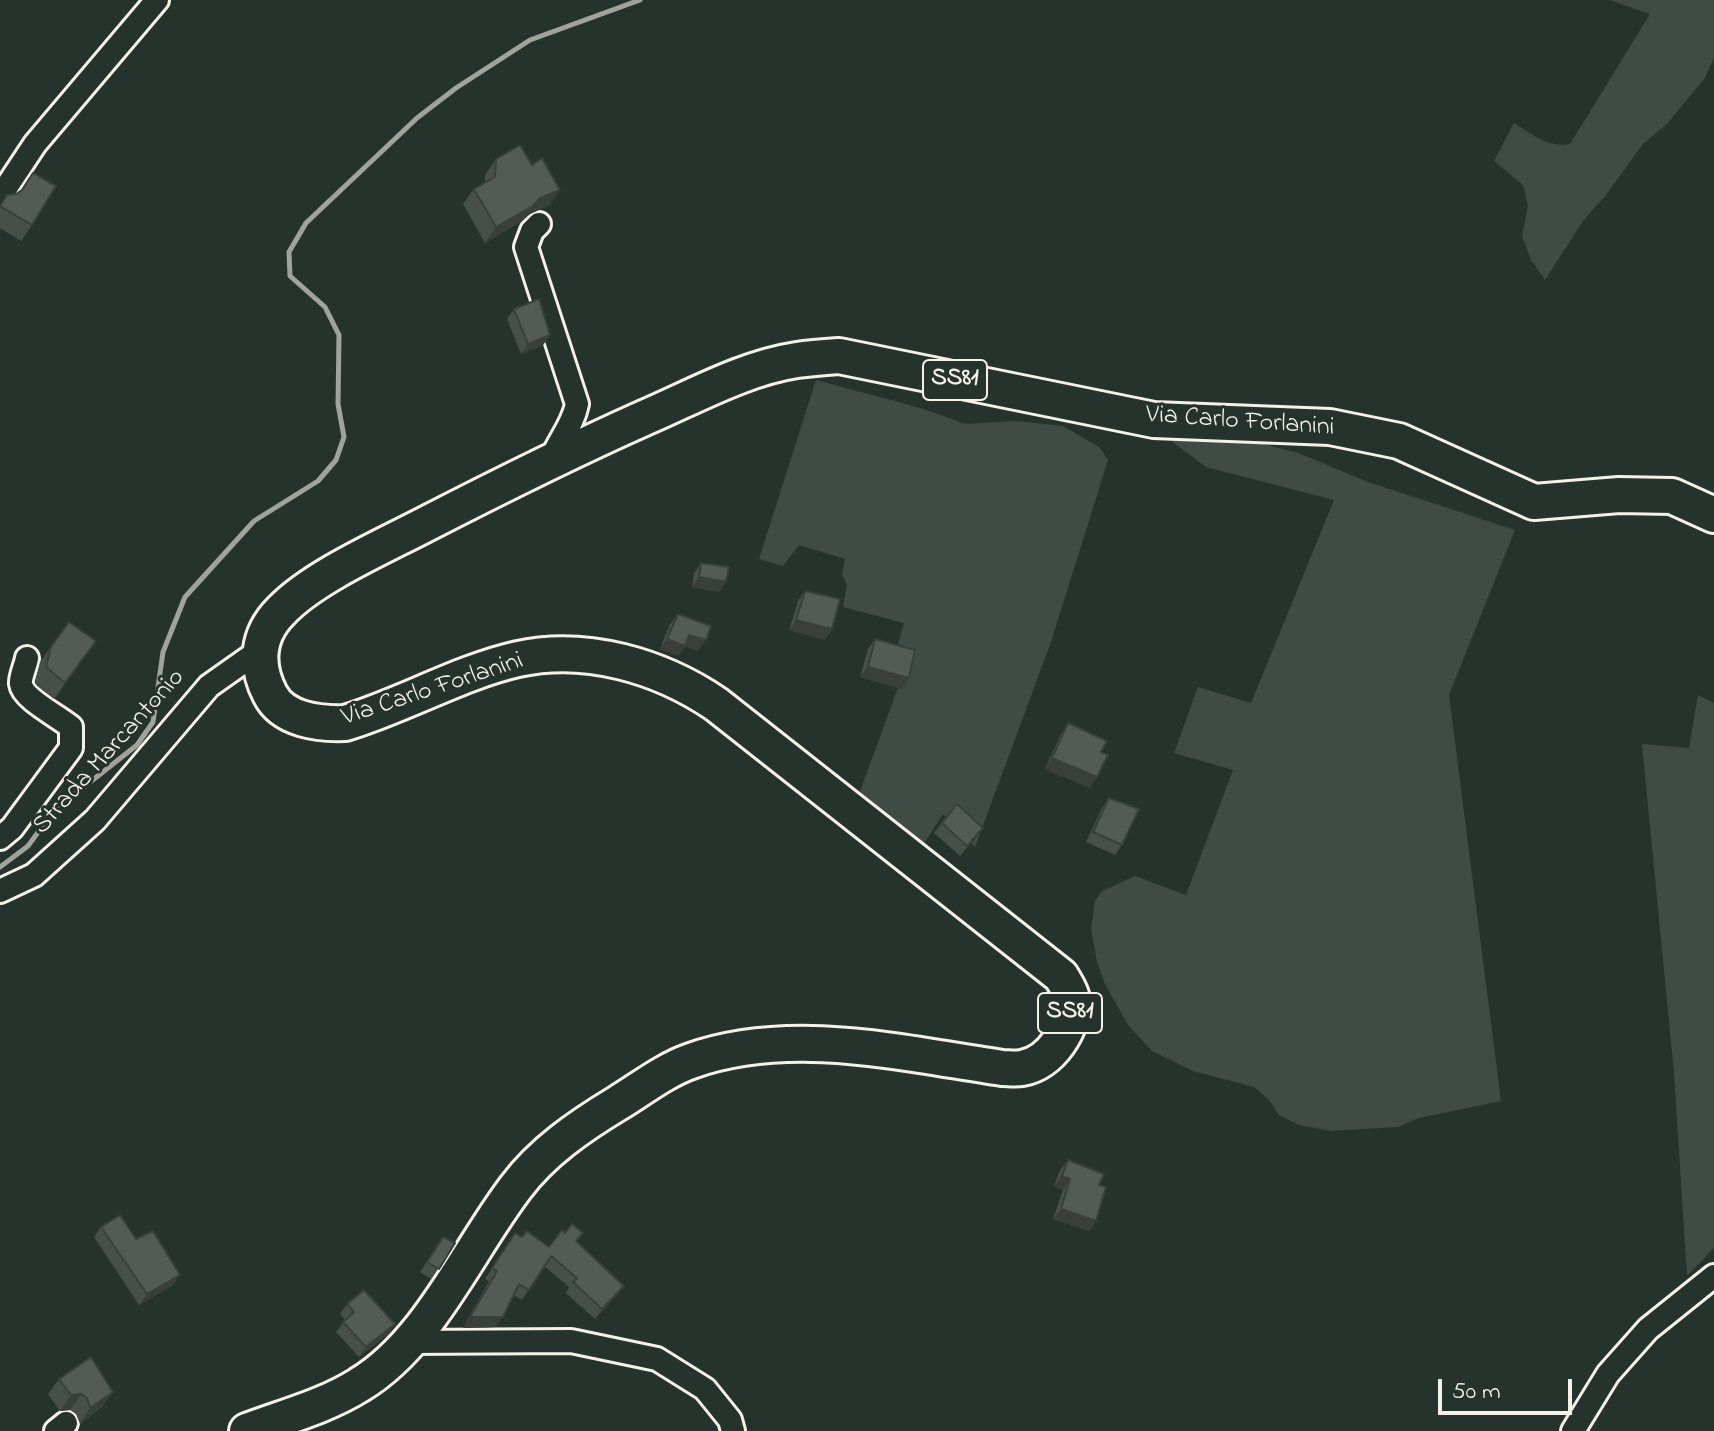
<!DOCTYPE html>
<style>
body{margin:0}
#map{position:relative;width:1714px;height:1431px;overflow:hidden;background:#26332d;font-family:"Indie Flower",sans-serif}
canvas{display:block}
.scale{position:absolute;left:1438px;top:1379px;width:134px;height:36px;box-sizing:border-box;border:4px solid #f4f1e8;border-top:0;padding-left:10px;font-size:24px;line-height:28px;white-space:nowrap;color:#f4f1e8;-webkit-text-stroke:6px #26332d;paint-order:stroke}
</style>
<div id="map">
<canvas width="1714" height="1431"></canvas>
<div class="scale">50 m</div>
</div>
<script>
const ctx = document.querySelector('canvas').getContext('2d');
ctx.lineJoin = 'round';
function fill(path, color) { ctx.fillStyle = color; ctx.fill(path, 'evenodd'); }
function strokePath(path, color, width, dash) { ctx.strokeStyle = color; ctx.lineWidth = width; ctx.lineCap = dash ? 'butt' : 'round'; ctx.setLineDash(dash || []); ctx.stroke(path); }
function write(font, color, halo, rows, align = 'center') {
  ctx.font = font + ' "Indie Flower",sans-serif'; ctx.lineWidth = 6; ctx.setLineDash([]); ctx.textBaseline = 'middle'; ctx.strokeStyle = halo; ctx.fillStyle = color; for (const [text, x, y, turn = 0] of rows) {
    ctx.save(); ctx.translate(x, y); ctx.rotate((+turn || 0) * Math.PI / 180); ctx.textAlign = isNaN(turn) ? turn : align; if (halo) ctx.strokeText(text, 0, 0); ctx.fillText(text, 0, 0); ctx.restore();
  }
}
const green = new Path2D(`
 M1610,0H1714V57L1705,78L1667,124L1643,144L1606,195L1583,221L1545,280L1531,260L1522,236L1528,206L1523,185L1494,161L1514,123C1531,134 1549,148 1570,144L1650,14Z
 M816,380L924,409L965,424L1016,421L1063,426L1099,447L1108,460L1051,642L975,847L943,814L916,856L855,805L910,655L896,652L904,623L843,607L847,584L842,575L845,559L799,545L783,566L759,559Z
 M1236,437L1298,453L1368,482L1515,530L1449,695L1501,1101L1419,1118L1398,1127L1330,1131L1299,1125L1279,1115L1270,1101L1254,1087L1193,1071L1152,1051L1128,1025L1105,984L1097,962L1091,929L1095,901L1102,891L1135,876L1186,895L1233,770L1174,753L1198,687L1251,703L1334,500L1206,467L1170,440Z
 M1698,695L1714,703V1248L1687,1276L1674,1073L1642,744L1689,748Z`);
const stream = new Path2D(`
 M0,867L28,846L47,820L70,798L137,745L153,722L163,652L185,597L254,521L318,481L336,460L344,437L338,404L339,335L325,307L290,276L289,252L306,223L417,118L456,88L530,40L640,0`);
const minor = new Path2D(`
 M0,197L35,144L157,0
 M539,224L532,231L526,247L577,404C573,425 559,440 551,460
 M0,838L12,828L71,748V727C58,716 23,699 21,684C20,677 26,665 27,658
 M0,891L34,875L95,820L209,686L260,650
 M408,1342L571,1341L657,1359L705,1389L730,1420L733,1431
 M56,1431L66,1423
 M1573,1431L1608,1374L1648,1329L1714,1276`);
const primary = new Path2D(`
 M247,1431C284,1417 326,1406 359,1385C429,1343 467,1251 516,1187C542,1152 580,1126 618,1103C641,1089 665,1070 691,1061C790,1026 901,1053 1002,1068C1008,1068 1016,1069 1022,1068C1051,1063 1074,1028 1072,999C1071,991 1065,983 1061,976L716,704C660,666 586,644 518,659C460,672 402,706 345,723C319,724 283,720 270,694C255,665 257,635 281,611C313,577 384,546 426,524C498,487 570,451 644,418C693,397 744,368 797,360C811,358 825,357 839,356L1154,420L1330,427L1399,441L1534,502L1619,495L1672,496L1714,515`);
const wall = new Path2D(`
 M496,159L550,205L530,214L522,221L485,243L463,204L474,189L485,182V175Z
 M7,195L32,225L21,241L0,228V205Z
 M514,309L550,335L543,345L521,354L507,319Z
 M701,563L726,582L719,592L692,587L694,573Z
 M805,591L832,629L824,640L789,630L798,601Z
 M678,614L698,651L685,646L678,656L660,649L670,624Z
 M69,622L96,641L54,699L35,683L40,662Z
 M875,639L902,689L860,677L868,649Z
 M1068,723L1101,752L1090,788L1045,769L1061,734Z
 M1109,798L1122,845L1115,855L1086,842L1102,808Z
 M942,823L976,838L960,856L934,833Z
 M1068,1160L1099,1185L1096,1221L1089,1231L1053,1219L1063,1190L1054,1186L1060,1170Z
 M101,1227L136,1239L173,1285L139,1305L94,1237Z
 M515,1233L522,1237L549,1247L565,1233H583L576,1242L624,1286L616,1296L595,1319L566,1293L569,1287L544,1266L522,1300L513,1295L495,1327L463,1328L489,1281L485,1279Z
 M443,1237L455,1243L431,1279L420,1272Z
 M347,1304L395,1324L388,1334L359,1357L336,1332L345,1320L340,1314Z
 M59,1379L102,1407L80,1424L76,1414L70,1410L60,1411L48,1394Z`);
const shadedWall = new Path2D(`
 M560,190L550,205L530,214L522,221L485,243L496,227L540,198Z
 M550,335L543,345L521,354L528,344Z
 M699,577L726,582L719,592L692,587Z
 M796,620L832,629L824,640L789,630Z
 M689,635L706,640L698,651L685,646L678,656L660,649L667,639Z
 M868,667L909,678L902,689L860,677Z
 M1052,758L1097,777L1090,788L1045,769Z
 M983,828L976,838L960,856L967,846Z
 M1062,1176L1070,1179L1063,1190L1054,1186Z
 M1061,1209L1096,1221L1089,1231L1053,1219Z
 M180,1275L173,1285L139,1305L147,1294Z
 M624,1286L616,1296L595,1319L602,1309Z
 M470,1317H503L495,1327L463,1328Z
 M395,1324L388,1334L359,1357L366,1347Z
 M113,1392L102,1407L80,1424L90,1408Z
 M81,1394L70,1410L60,1411L71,1395Z`);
const building = new Path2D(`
 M520,145L532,165L542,158L560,190L540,198L533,206L496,227L474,189L495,177L496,159Z
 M33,173L56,186L32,225L0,206L7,195L16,194L22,190Z
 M539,299L550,335L528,344L514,309Z
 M701,563L729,567L726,582L699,577Z
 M805,591L840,599L832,629L796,620Z
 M678,614L711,626L706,640L689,635L685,646L667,639Z
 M69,622L96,641L65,683L46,667L51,647Z
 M875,639L915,650L909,678L868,667Z
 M1068,723L1107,741L1101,752L1108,755L1097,777L1052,758Z
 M1109,798L1139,809L1122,845L1093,832Z
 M957,804L983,828L967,846L942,823Z
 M1068,1160L1104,1174L1099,1185L1106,1187L1096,1221L1061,1209L1070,1179L1062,1176Z
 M120,1215L136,1239L153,1231L180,1275L147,1294L101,1227Z
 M572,1224L583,1233L576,1241L624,1286L602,1309L573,1282L577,1278L551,1256L529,1290L519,1284L503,1317H470L497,1271L492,1268L515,1233L522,1237L527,1231L549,1247L562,1230L565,1233Z
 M443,1237L455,1243L439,1269L427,1262Z
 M364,1290L395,1324L366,1347L343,1322L354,1312L347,1304Z
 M91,1357L113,1392L90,1408L87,1398L81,1394L71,1395L59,1379Z`);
const shields = [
 [955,380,64],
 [1070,1013,64]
];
const shieldNames = [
 ["SS81",955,380],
 ["SS81",1070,1013]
];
const streetNames = [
 ["Via Carlo Forlanini",1240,423,4],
 ["Via Carlo Forlanini",433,691,-18],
 ["Strada Marcantonio",110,753,-48]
];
fill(green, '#414b45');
strokePath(stream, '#9fa39b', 5);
strokePath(minor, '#f4f1e8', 28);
strokePath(primary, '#f4f1e8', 40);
strokePath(minor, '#26332d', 22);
strokePath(primary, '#26332d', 34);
fill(wall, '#474f49');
fill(shadedWall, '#39403c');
fill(building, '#525c55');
strokePath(building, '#39403c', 2);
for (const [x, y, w] of shields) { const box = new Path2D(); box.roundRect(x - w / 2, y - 20, w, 40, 6); ctx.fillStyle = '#26332d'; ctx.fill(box); strokePath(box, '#f4f1e8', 2); }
write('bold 24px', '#f4f1e8', null, shieldNames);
write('26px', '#f4f1e8', '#26332d', streetNames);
</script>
